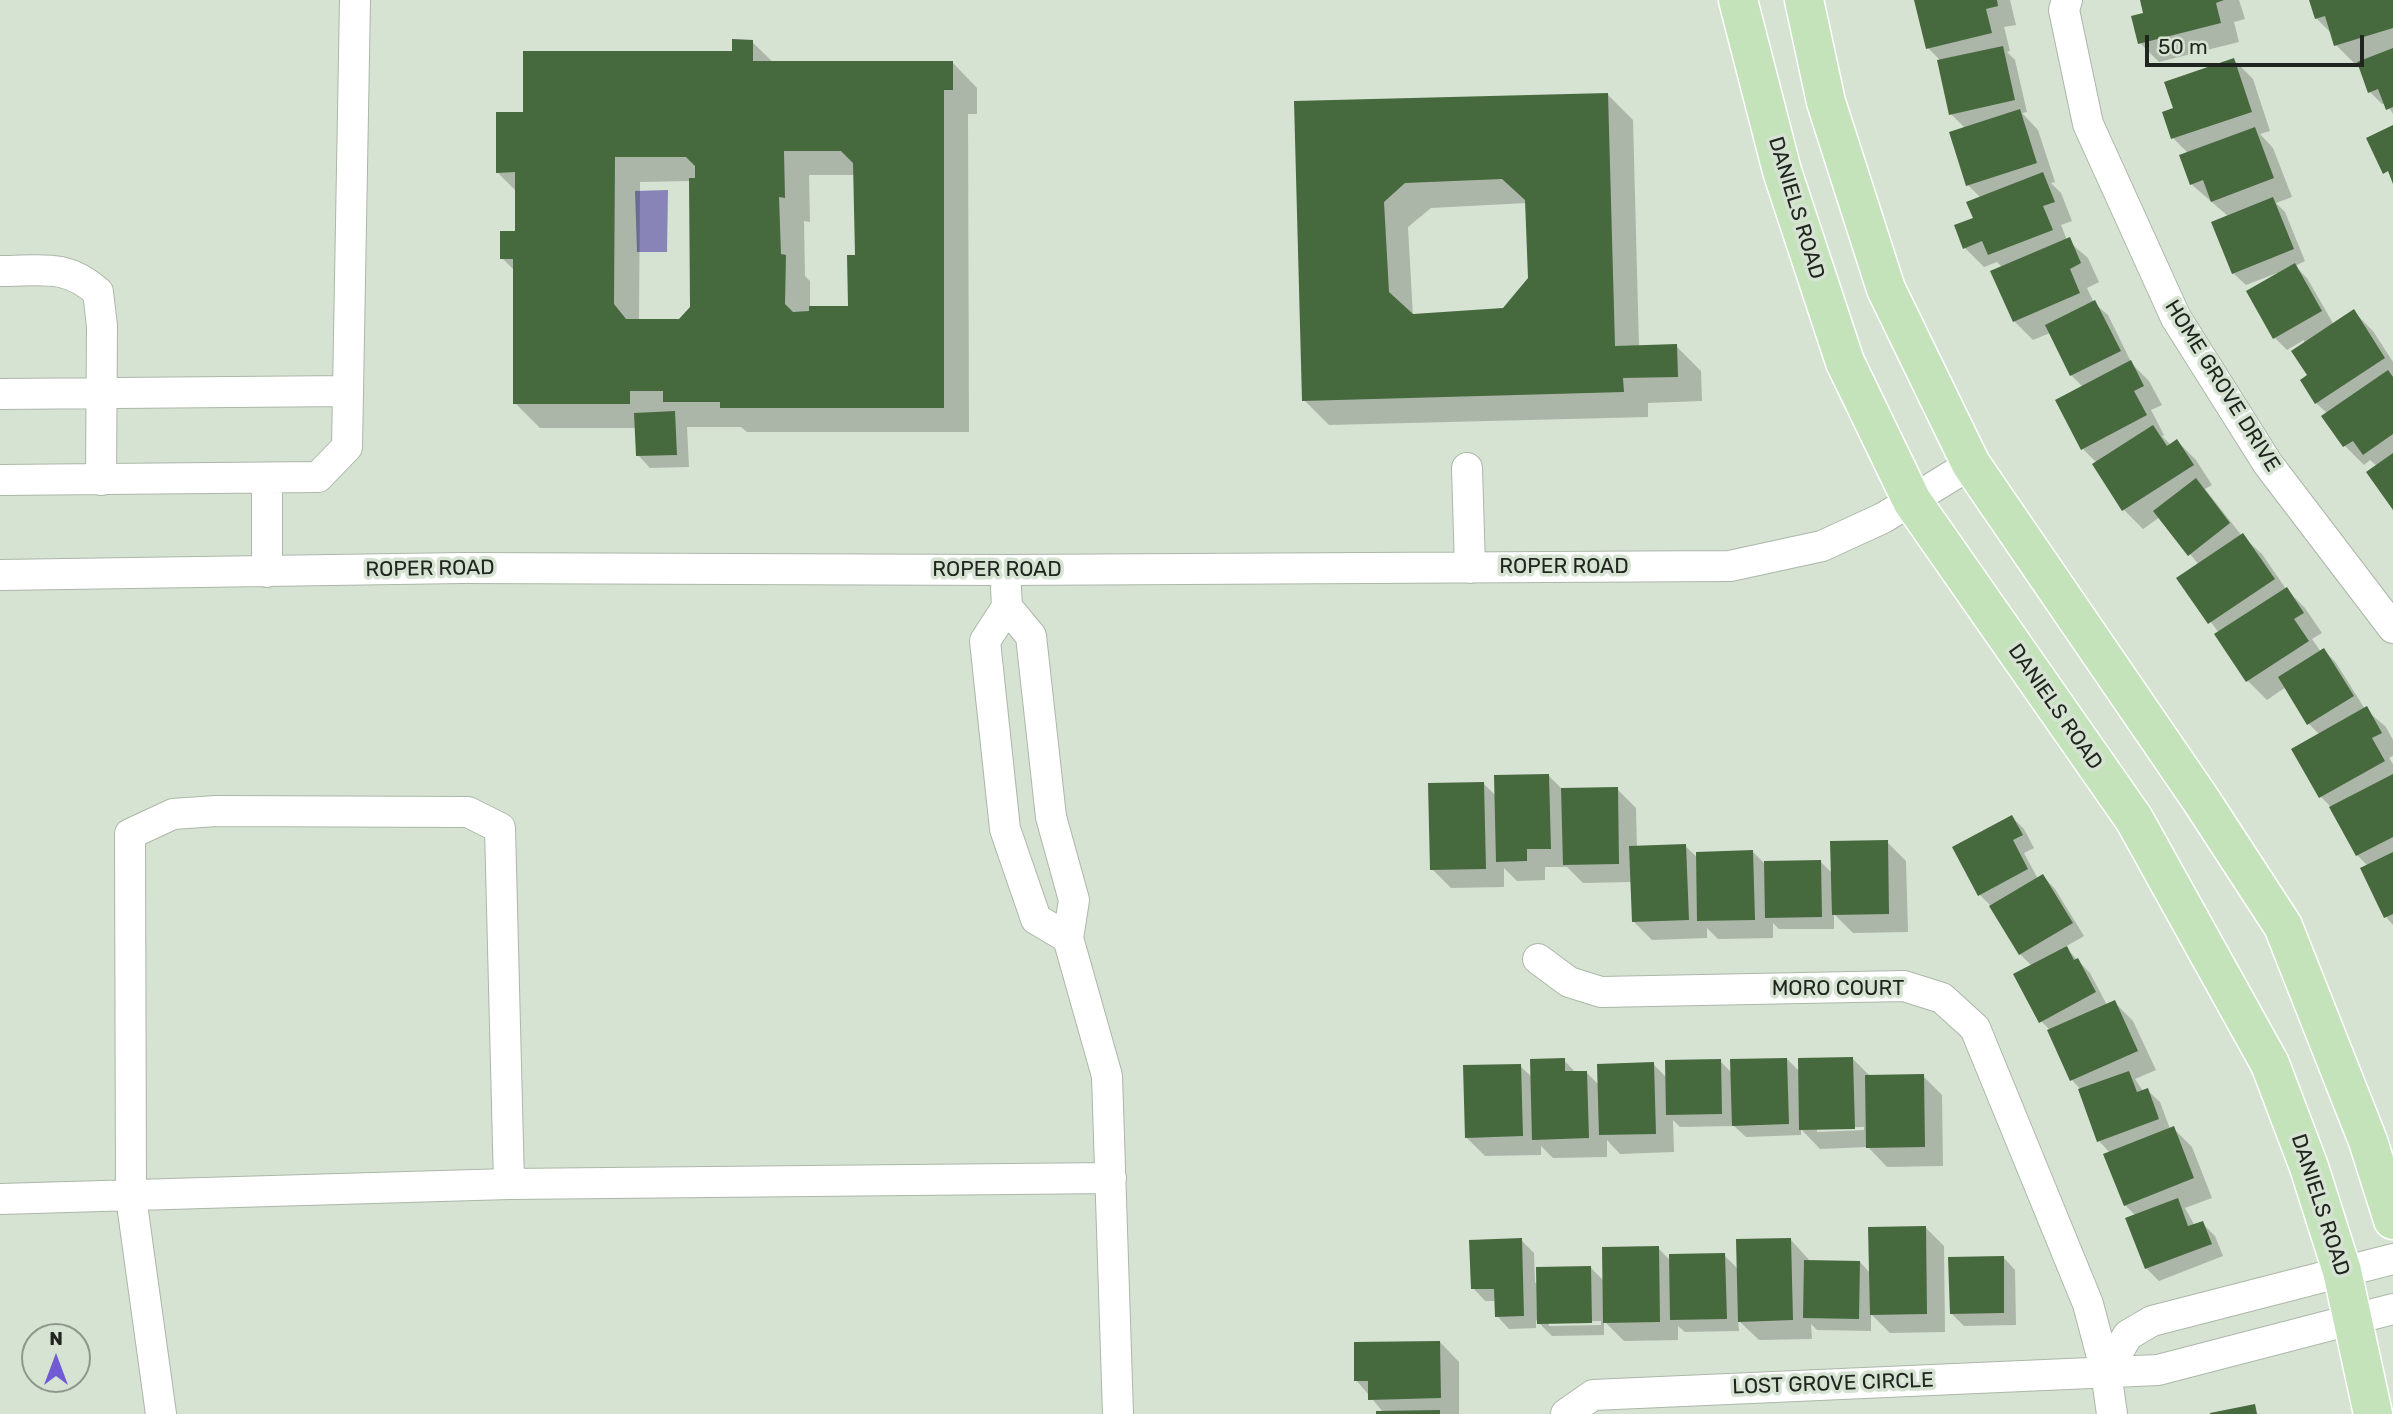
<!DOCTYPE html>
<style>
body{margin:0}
#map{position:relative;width:2393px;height:1414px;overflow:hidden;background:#d6e3d3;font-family:Rubik,sans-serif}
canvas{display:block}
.north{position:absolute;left:21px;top:1323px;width:70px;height:70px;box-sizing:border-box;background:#d6e3d3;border:2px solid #8e978b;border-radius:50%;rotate:0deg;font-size:19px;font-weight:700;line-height:28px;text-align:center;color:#21251f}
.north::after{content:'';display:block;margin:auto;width:24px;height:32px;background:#705bd5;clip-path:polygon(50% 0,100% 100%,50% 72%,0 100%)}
.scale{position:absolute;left:2145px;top:35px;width:219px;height:32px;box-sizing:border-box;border:4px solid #21251f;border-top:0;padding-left:9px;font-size:21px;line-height:24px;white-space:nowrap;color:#21251f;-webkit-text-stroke:5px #d6e3d3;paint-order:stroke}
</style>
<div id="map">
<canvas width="2393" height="1414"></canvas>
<div class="north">N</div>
<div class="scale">50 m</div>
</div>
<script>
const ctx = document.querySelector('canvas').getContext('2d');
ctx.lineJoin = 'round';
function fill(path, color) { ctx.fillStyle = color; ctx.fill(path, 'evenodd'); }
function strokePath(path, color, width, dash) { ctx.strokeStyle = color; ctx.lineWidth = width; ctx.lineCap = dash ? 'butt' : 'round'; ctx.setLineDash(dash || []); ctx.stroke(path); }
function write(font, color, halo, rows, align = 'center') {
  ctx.font = font + ' Rubik,sans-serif'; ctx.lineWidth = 7; ctx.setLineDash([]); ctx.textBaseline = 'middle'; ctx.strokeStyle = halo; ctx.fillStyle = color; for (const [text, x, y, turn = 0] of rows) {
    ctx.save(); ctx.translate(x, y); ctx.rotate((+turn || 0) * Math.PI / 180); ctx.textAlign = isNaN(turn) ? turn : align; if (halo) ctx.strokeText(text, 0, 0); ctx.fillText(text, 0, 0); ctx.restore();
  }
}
const water = new Path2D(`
 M668,190L667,252H637L635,191Z`);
const shadow = new Path2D(`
 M1916,0H2010L2016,25L2004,27L2010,51L2007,52L2015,60L2027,112L2022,113L2038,130L2055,182L2051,183L2061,193L2072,221L2061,225L2067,240L2088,258L2099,282L2087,288L2094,303L2108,315L2132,364L2149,381L2162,405L2151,410L2164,435L2162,436L2171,445L2177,441L2196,460L2212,485L2205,489L2242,536L2262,554L2286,589L2305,608L2322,633L2312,639L2321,652L2324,650L2336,663L2365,709L2386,727L2393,740V756L2389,758L2393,764V925L2386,917L2368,866L2357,855L2331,807L2321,797L2320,735L2309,724L2286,687L2267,700L2248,681L2217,635L2219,633L2179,579L2199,565L2160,517L2143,529L2124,510L2095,464L2097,463L2083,449V387L2071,375L2050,333L2033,340L2014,321L2003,268L1997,262L1984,267L1965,248L1981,198L1968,185L1965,128L1951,114L1941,61L1928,48Z
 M2141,0H2239L2245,19L2234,22L2239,42L2159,62L2140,43L2145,14Z
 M2311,0H2393V114L2386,103L2382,104L2370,92L2359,63L2355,64L2336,45L2333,35L2316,18Z
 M752,42L774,63L952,62L977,88V114H968L969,432H747L741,427H687L689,467L650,468L638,455L636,428H540L515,403V271L502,258L517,233L516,191L497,172L525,114L734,53ZM809,175H855L857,257L850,307H810V281L805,276L804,221L810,222ZM691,181L692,307L680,321H639L640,182Z
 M2234,60L2253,79L2270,131L2260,134L2273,148L2292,197L2276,203L2285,212L2305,261L2295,266L2307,278L2334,325L2354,312L2373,331L2393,362V507L2377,466L2370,460L2364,465L2345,446L2324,417L2328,414L2316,403L2304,340L2287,350L2275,338L2277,273L2246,285L2233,273L2229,217L2191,184L2188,153L2173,138L2175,109Z
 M1608,95L1633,120L1639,347L1676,346L1701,371L1702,401L1648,403V417L1329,425L1304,400L1296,102ZM1527,203L1530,278L1503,310L1413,316L1408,227L1431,208Z
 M1549,776L1563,790L1617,789L1636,808L1637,848L1685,846L1698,858L1753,852L1764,863L1821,862L1833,874L1887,842L1906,861L1908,932L1853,933L1834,914V929H1779L1773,923V938L1718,939L1707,928V938L1652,940L1633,921L1632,882L1583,883L1567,867H1545V880L1517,881L1504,868V887L1451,888L1432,869L1484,784L1496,796Z
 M2012,817L2024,829L2034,848L2024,853L2038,879L2043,876L2055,889L2084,936L2065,947L2090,973L2107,1005L2114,1002L2133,1021L2156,1070L2135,1079L2143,1091L2147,1090L2160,1102L2170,1129L2173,1128L2192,1147L2212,1198L2185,1208L2195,1226L2202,1223L2215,1236L2223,1256L2159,1281L2146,1268L2136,1216L2125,1205L2110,1153L2099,1141L2081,1090L2072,1080L2050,1030L2041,1021L2032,966L2020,954L1991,906L1980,895Z
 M1787,1059L1800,1072L1853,1059L1871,1077L1923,1076L1942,1095L1943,1166L1887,1167L1868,1147L1820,1149L1801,1129V1135L1746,1137L1734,1126L1680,1127L1673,1120L1674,1152L1620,1154L1607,1140V1157L1553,1158L1541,1146V1155L1485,1156L1466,1137L1520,1066L1533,1078L1564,1060L1576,1073L1586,1072L1600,1086L1653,1064L1667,1078L1720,1061L1732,1073ZM1864,1127V1130L1817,1132V1128Z
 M1925,1227L1944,1246L1945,1332L1890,1333L1871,1314V1331L1817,1330L1811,1324L1812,1339L1759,1340L1738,1320L1739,1331L1685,1332L1678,1326V1340L1624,1341L1604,1321V1335L1552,1336L1536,1320V1328L1509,1329L1497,1316L1496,1301H1485L1473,1288L1521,1240L1534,1253L1535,1283L1591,1268L1604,1281L1658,1248L1671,1261L1724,1255L1738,1269L1791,1240L1810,1261L1860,1262L1871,1274ZM1601,1321V1325L1549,1326V1322Z
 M2003,1257L2015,1270L2016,1325L1964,1326L1951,1313Z
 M1440,1342L1459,1362V1414H1377L1384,1413L1356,1380Z`);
const building = new Path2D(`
 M1914,0H1997L1998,6L1986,9L1992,33L1926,49Z
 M2140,0H2224L2216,3L2221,23L2138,44L2131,16L2143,13Z
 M2309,0H2393V28L2334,46L2325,16L2315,19Z
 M732,39L753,40V61H953V90H944V408H720V402H663V391H630V404H513V259H500V231H515V172L496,173V112H523V51H732ZM784,151H841L853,163L855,255H847L848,306H809V311L793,312L785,304L786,255L781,254L779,197L785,198ZM615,157H686L695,166V178H689L690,307L679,319H626L614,304Z
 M2003,46L2015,100L1949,115L1937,60Z
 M2393,48V107L2386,110L2378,89L2368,93L2357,62Z
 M2234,58L2252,112L2171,139L2162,112L2173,108L2164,82Z
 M1608,93L1615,346L1677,344L1678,377L1623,378L1624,392L1302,401L1294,101ZM1502,179L1525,200L1528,278L1503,308L1413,314L1389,292L1384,202L1405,183Z
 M2020,109L2037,163L1966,186L1949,132Z
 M2393,125V184L2388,171L2383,174L2366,138Z
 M2255,127L2274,178L2211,202L2203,180L2190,185L2179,155Z
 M2043,172L2055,202L2043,206L2053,230L1988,255L1982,241L1963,249L1954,225L1973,218L1966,202Z
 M2273,197L2294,249L2232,274L2211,222Z
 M2070,237L2081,263L2070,269L2080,293L2013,322L1990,271Z
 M2295,263L2322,311L2273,339L2246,291Z
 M2095,300L2121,351L2070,376L2045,325Z
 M2354,309L2385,358L2315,404L2300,380L2307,375L2291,351Z
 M2131,360L2144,386L2134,391L2147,415L2081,450L2055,400Z
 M2388,370L2393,377V434L2363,455L2353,441L2343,447L2321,416Z
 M675,411L677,455L636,456L634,413Z
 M2153,425L2167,446L2177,439L2194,465L2122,511L2092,464Z
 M2393,453V510L2366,472Z
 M2196,478L2230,523L2188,556L2153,511Z
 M2243,533L2275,579L2208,624L2176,578Z
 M2287,587L2304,613L2294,619L2309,641L2246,682L2214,634Z
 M2324,648L2354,696L2307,725L2278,677Z
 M2367,706L2382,733L2372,738L2385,761L2319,798L2291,749Z
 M1549,774L1551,849H1527V861L1496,862L1494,775Z
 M2393,774V837L2356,856L2329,807Z
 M1484,782L1486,869L1430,870L1428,783Z
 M1618,787L1619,864L1563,865L1561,788Z
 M2012,815L2023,835L2013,840L2028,869L1978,896L1952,847Z
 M1888,840L1889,914L1832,915L1830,841Z
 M1686,844L1689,920L1632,922L1629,846Z
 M1753,850L1755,920L1697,921L1696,852Z
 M2393,852V914L2384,918L2360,868Z
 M1821,860L1822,917L1765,918L1764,861Z
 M2043,874L2073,923L2019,955L1989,906Z
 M2067,946L2074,960L2078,958L2096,992L2039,1023L2013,974Z
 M2115,1000L2138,1051L2070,1081L2047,1030Z
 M1853,1057L1855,1129L1799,1130L1798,1058Z
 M1565,1058V1071H1587L1589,1138L1532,1140L1530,1059Z
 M1787,1058L1789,1124L1732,1126L1730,1059Z
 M1721,1059L1722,1114L1666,1115L1665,1060Z
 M1654,1062L1656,1134L1599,1135L1597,1064Z
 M1521,1064L1523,1136L1465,1138L1463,1065Z
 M2129,1071L2137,1092L2148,1088L2159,1119L2097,1142L2078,1089Z
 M1924,1074L1925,1147L1866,1148L1865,1075Z
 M2174,1126L2194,1178L2124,1206L2103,1154Z
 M2178,1198L2188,1226L2203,1221L2212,1244L2145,1269L2125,1218Z
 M1926,1226L1927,1314L1870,1315L1868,1227Z
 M1522,1238L1524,1316L1495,1317L1494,1289H1471L1469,1240Z
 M1791,1238L1793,1320L1738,1322L1736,1239Z
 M1659,1246L1660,1322L1603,1323L1602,1247Z
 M1725,1253L1727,1319L1670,1320L1669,1254Z
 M2004,1256V1313L1950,1314L1948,1257Z
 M1804,1260L1860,1261L1859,1319L1803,1318Z
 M1591,1266L1592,1323L1537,1324L1536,1267Z
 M1440,1341L1441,1398L1368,1400V1381H1354V1342Z
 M2255,1404L2257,1414H2210V1413Z
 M1440,1410V1414H1376V1411Z`);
const minor = new Path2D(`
 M2067,0L2064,10L2088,124L2176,318L2268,464L2393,628
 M0,271C41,271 65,263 98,292L102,326L101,480
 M0,394L348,391
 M1467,468L1470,568
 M267,478V572
 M0,480L318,477L347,447L355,0
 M0,575L463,568L1005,570L1730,566L1822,546L1883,518L1971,464
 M1006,588L1007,607L985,641L1005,829L1036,919L1068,938
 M1007,607L1031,636L1051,817L1074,900L1068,938L1107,1076L1118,1414
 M1538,959L1569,982L1601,992L1904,986L1942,998L1975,1028L2088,1304L2106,1372L2112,1414
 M0,1199L509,1184L1111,1178
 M2106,1372L2128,1335L2152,1321L2393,1259
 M161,1414L131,1197L130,834L173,814L216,811L468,812L500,828L509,1184
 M1566,1414L1593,1395L2158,1370L2393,1309`);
const major = new Path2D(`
 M1738,0L1782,171L1845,362L1912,501L2134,819L2270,1064L2309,1167L2342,1271L2373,1414
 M1804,0L1826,102L1886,289L1971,464L2201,800L2283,926L2368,1141L2393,1220`);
const streetNames = [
 ["DANIELS ROAD",1796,208,73],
 ["HOME GROVE DRIVE",2222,386,58],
 ["ROPER ROAD",1564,567],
 ["ROPER ROAD",430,569,-1],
 ["ROPER ROAD",997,570],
 ["DANIELS ROAD",2055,707,55],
 ["MORO COURT",1838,989],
 ["DANIELS ROAD",2320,1205,72],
 ["LOST GROVE CIRCLE",1833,1384,-2]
];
fill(water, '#8884b8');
fill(shadow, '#0003');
fill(building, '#47693e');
strokePath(minor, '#abb7a8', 32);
strokePath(major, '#fff', 41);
strokePath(minor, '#fff', 30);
strokePath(major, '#c4e3bb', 38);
write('21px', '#21251f', '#d6e3d3', streetNames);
</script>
